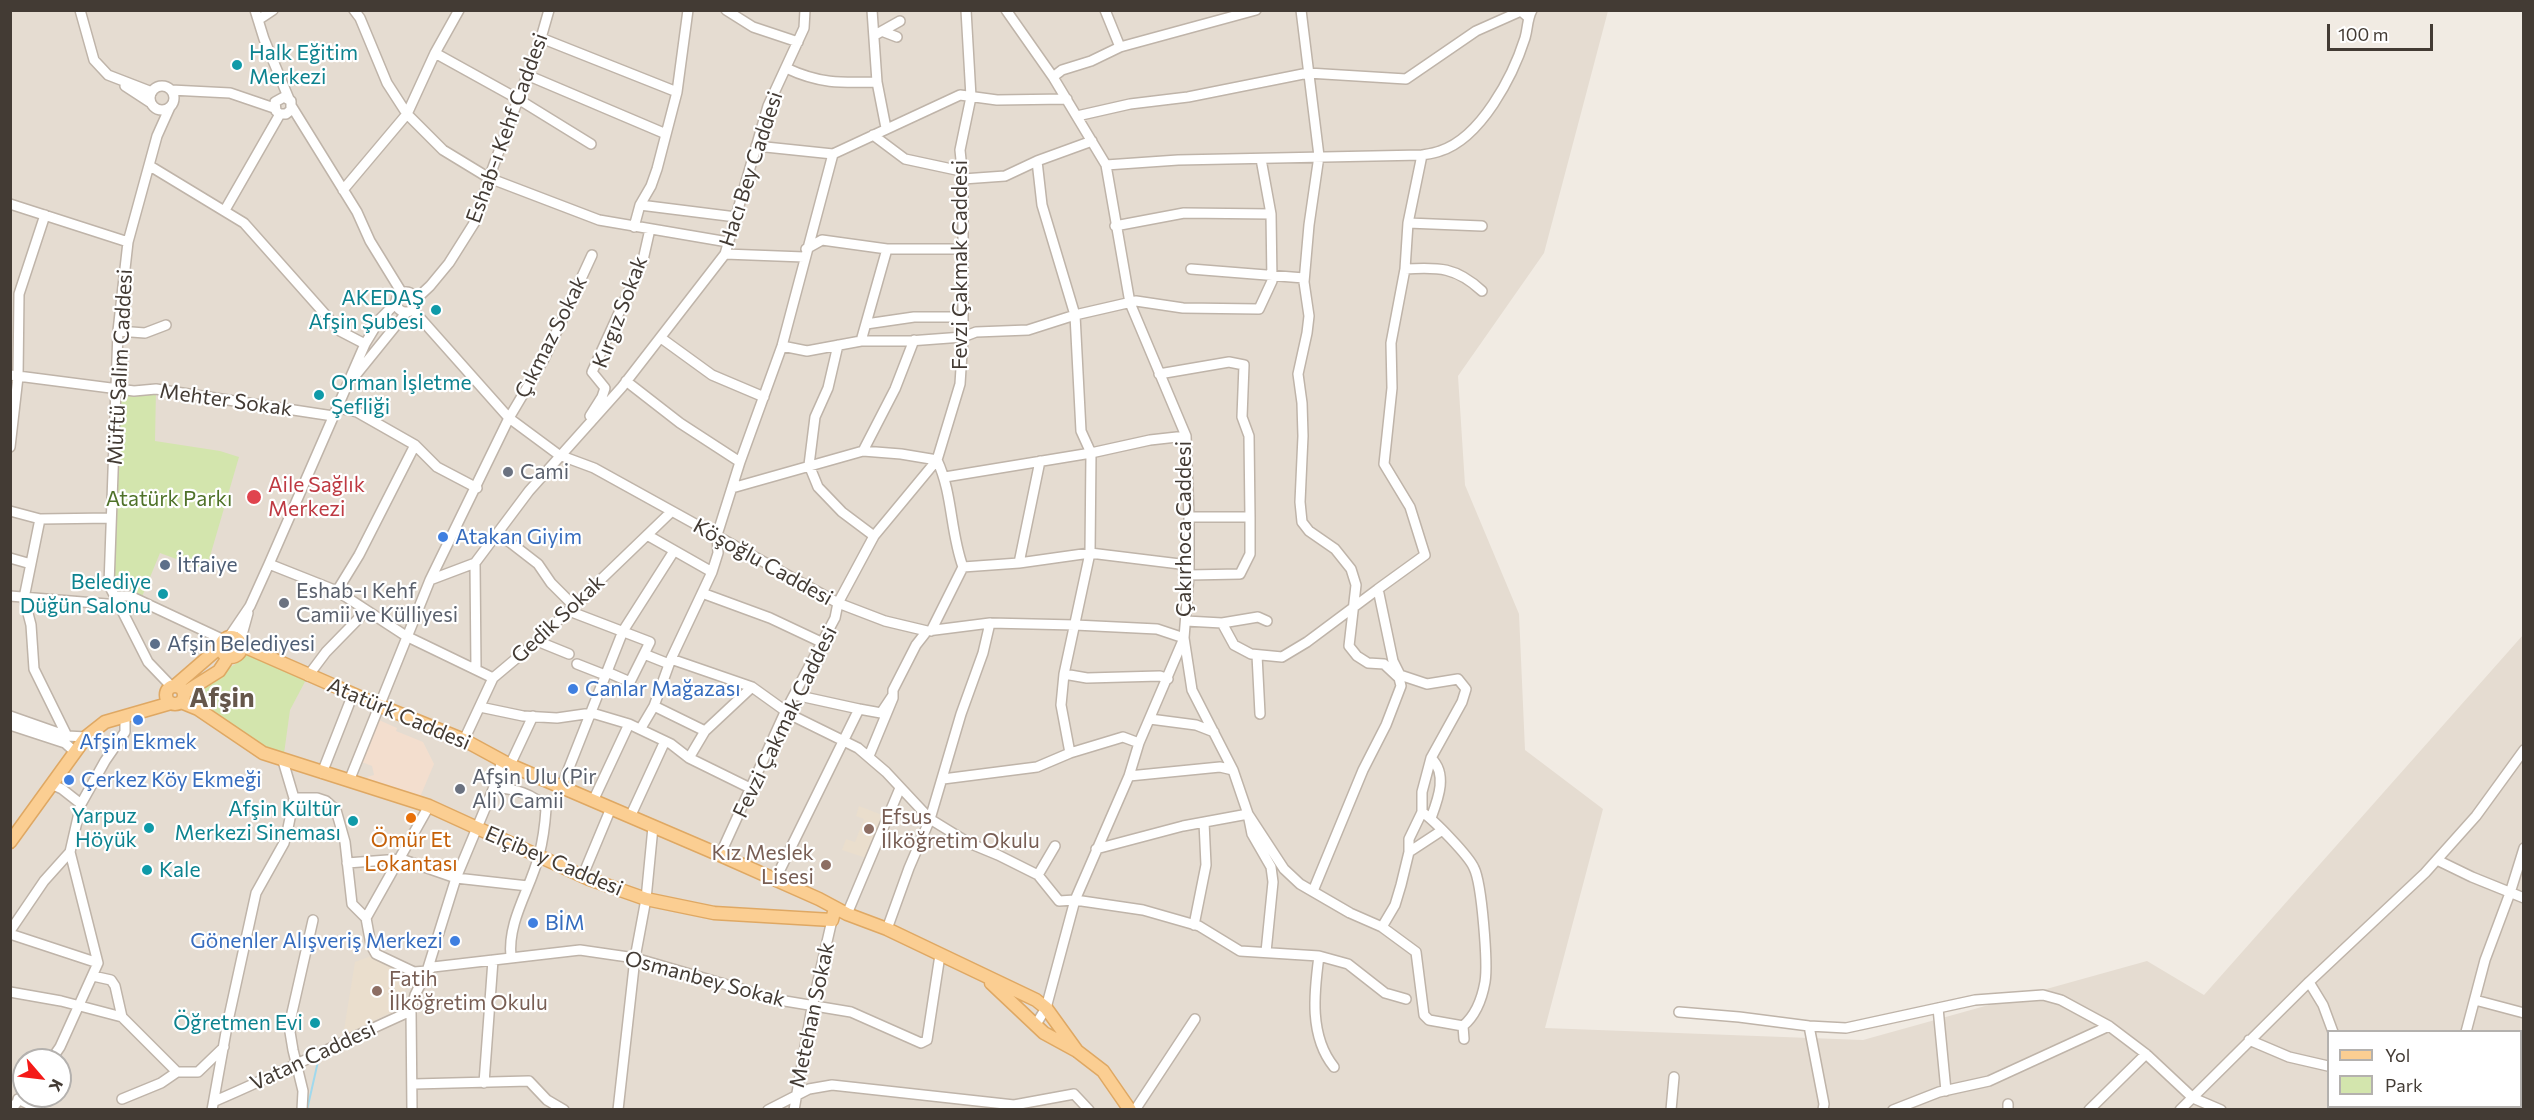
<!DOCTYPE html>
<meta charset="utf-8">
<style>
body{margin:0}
#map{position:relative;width:2534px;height:1120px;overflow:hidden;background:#f1ebe3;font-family:Commissioner,sans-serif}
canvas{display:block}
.frame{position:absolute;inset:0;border:12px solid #433b34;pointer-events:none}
.legend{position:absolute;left:2327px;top:1030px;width:195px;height:78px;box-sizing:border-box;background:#fff;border:2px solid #b4b1ae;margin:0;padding:8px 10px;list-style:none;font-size:18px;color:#433b34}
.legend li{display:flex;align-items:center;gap:12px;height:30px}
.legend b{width:30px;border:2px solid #b4b1ae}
.north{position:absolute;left:12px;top:1048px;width:60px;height:60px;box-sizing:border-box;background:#fff;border:2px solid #b4b1ae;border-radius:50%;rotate:118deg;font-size:16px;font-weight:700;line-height:24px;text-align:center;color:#433b34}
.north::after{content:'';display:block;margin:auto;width:21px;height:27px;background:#f41a18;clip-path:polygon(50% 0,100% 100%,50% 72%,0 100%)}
.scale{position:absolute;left:2327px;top:24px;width:106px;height:27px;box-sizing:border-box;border:3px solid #433b34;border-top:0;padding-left:8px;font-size:18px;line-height:21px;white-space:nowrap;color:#433b34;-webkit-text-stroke:4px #fff;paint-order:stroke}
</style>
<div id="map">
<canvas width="2534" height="1120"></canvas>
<div class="frame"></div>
<ul class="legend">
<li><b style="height:8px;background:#fbce92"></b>Yol</li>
<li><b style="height:16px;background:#d3e5ad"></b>Park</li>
</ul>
<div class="north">K</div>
<div class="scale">100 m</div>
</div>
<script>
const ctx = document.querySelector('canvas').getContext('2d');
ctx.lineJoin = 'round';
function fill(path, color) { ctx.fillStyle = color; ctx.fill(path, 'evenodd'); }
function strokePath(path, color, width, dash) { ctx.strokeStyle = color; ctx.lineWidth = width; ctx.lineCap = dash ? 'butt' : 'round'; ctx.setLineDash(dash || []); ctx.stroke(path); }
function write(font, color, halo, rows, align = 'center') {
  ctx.font = font + ' Commissioner,sans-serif'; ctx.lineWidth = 4.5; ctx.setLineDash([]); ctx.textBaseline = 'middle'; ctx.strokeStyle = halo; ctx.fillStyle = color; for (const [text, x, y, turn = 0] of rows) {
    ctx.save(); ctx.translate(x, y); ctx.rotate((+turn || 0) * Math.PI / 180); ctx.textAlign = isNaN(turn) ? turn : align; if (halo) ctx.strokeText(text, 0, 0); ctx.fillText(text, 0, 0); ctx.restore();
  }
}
const residential = new Path2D(`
 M10,11H1608L1544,253L1458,376L1465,485L1519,614L1525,750L1603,809L1545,1028L1863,1040L2147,961L2204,995L2523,635V1109H11ZM2328,1032H2520V1106H2328ZM24,1060H60V1096H24Z`);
const commercial = new Path2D(`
 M379,720L397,728L396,731L423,742L434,764L420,797L371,786L367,777L374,775L372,766L362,762Z`);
const education = new Path2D(`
 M859,806L882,815L866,858L842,850L846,839L855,842L864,819L856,816Z
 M376,954L414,972L396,1010L343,1036L355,962Z`);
const green = new Path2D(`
 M118,388L156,389L155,441L220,451L239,457L206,570L160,553L141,599L109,585Z
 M243,653L308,676L290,710L283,761L183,699C194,690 205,678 217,672C231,664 235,670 243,653Z`);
const stream = new Path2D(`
 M307,1110L319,1057`);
const minor = new Path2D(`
 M80,10L94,60L108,75L152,92
 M255,10L264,39L289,99
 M354,10L360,18L387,83L407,114L443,150L489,178L599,220L728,242
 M726,10L753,27L798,42
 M872,10L877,82L886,128
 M1006,10L1053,77L1106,165L1130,303L1186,436L1189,517V575L1184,638L1139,743L1129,776L1075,900L1046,1008L1035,1026
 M1105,10L1120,47
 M1301,10L1319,156L1309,225L1304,282L1309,316L1307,333L1298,374L1302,403L1303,436L1300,502L1302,522L1309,531L1335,549L1351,569L1356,585L1349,646L1357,656L1368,663L1384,664L1399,678L1401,686L1386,725L1363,770L1313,891
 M258,20L273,10
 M884,32L897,37
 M875,35L900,21
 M541,38L677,92
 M435,53L518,99L591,144
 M786,68C820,84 841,83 877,82
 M527,75L666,134
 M1053,77L1062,70L1091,61L1120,47L1256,10
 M125,86L151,103
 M150 98a12 12 0 1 1 24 0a12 12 0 1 1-24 0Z
 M171,90L230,93L274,108
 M170,107L157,136L128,242L118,331L109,585L148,662L171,686
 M292,107L357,212L370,241L402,293
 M1077,116L1130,104L1188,97L1308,73L1406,79L1476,31L1521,11L1528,17
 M873,135L905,159L961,171
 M756,146L833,154L960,95L997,100L1067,99
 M1037,161L1042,205L1075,315L1081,431L1091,453L1090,553L1064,674L1061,705L1070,753
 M1106,165L1178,160L1422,155C1428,154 1435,153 1440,151C1481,138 1513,76 1525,38C1528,28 1527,19 1532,10
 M150,166L244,223L340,331L365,344
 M963,179L1005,176L1037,161L1092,141
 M343,190L407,114L435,53L459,10
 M10,204L128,242
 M640,205L736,217
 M225,210L280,114H286L291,110V101L284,97L275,102L276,111L280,114
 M1408,223L1482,226
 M1115,226L1184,213L1271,214
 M634,227L640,205L651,186L657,169L677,92L688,10
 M806,249L822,240L887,249H962
 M725,254L804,257
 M1191,269L1304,278
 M1405,269C1439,267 1456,267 1482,291
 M396 302a10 10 0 1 1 20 0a10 10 0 1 1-20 0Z
 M416,299L430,286L449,263L478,217L489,178L541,38L549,10
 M413,310L509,418L559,455L594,468L838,603L885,621L927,631L990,623L1075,625L1157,629L1184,638L1192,690L1233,770L1248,814L1284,869L1300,884L1350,913L1382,927L1416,952L1424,1015L1429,1020L1463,1026L1464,1039
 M866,324L914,317H962
 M118,331L145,333L166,325
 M661,338L712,375L764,397
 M861,341L887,249
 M838,345L828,388L815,417L809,465L818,487L842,512L874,536
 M782,346L807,351L861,341H909L963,337L976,332L1028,330L1075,315L1136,301L1183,308L1259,309L1272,281L1271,214L1261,159
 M1159,374L1229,362L1244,365L1242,417L1249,436L1250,517H1189
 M10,375L134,391L156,389L333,416
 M355,376L406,313
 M626,381L680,423L740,462
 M338,408L357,412L415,445L437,467L477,488
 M590,416L602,397L605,388L592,372L643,260L650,229
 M10,447L18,377L19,294L45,215
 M863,451L895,389L914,340
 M945,477L1091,453L1150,440L1186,436
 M732,488L863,451L901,454L937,460C953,494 950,532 963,567L931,631
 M10,511L40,519L111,518
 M40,519L24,598L31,625L34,669L67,736
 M498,533L538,564L551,583L574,606
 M647,535L712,572
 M10,558L31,564
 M475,563L476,669
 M1019,563L1040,461
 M269,564L337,591L406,636L493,678
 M963,567L1019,563L1090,553L1188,565
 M1189,575L1240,574L1250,554V517
 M430,580L475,563L529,491L622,387L725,254L768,106L804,28L805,10
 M1378,589L1425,555L1410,507L1384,464L1392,388L1391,343L1405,269L1408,223L1422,155
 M337,591L359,555L415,445
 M702,593L770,618L821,642
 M10,596L119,605L120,596H130L224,640
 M569,611L650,642L630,682L607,672
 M1186,621L1222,623L1234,645L1251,654L1282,657L1307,642L1378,589L1393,661L1400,675L1427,684L1458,679L1466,689L1462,702L1431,758L1422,792V812L1409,839V852L1401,885L1395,905L1382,927
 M1222,623L1258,617L1267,621
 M229,637L250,606L269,564L365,344L380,319L395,304
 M537,641L569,654
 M240,642L248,613
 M644,654L669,664
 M1257,655L1260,714
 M671,659L752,687L791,715L858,748L886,772L930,819L969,843L998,855L1038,875L1059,901L1075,900L1143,910L1199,926L1240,951L1319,956C1314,993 1309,1036 1334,1067
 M577,664L605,675
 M1064,674L1087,678L1160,676L1168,679
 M308,676L326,652L366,611
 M795,695L859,709
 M654,706L705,731
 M480,707L523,716L557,718L592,713L629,724L671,744L689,758L752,789
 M10,716L67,736L86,737
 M1150,719L1196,725L1214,732
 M10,725L65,743L75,752
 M641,728L654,706L671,659L712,572L718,553L717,535L740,462L782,346L833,154
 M464,740L493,678L537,641L671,512
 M869,756L893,698V690L916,645L927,631
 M689,758L705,731L752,687
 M1431,758C1448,774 1438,799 1431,818
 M510,765L533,716
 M322,773L353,694
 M1129,776L1220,767L1233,770
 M943,779L1037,767L1070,753L1123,737L1139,743
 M349,781L430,580L509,418L544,359L592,255
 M51,784L62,789L81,804L70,852L98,963L60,1047L51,1060
 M494,787C513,789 534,793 546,809C545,824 543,840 539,855C531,888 507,921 511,957
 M561,788L623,631L674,551
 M294,798H317L326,801L336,810L345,842L352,904L366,918L371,945L376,954L414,972L427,971L433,967L580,950L635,958L779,1000L851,1012L921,1043L927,1040L940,955
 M593,801L629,724
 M81,804L105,761L125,732V717
 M1422,812C1434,820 1469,856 1474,868C1482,884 1488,964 1485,982C1482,999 1476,1015 1463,1026
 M630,817L665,741
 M1096,849L1183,826L1248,814L1252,834L1271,867L1273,882L1266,952
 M1409,852L1441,831
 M720,855L786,710L835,618L838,603L874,536L937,460L960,384L963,337V179L960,150L971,97L966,10
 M2437,860L2472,877L2524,898
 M347,863L401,859L456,878L528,886
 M583,875L611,808
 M1038,875L1055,846
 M775,880L859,709L881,713L893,695
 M847,914L900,788
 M366,918L429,806
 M1194,925L1206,865L1204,822
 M887,929L909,868L930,819L961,714L983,653L990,623
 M10,931L44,881L70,852
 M10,934L98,963
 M1319,956L1348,964L1385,993L1406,999
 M93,976L111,980L115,986L122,1017
 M2309,982L2323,1005L2333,1032
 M10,992L61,1001L122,1017L177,1072H198L224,1047
 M2475,1000L2524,1013
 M1938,1008L1946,1091
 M1679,1012L1739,1017L1809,1026L1846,1028L1975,1000L2043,995L2061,1000L2109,1026
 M1809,1026L1824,1104L1823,1110
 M2466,1032L2485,960L2510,893L2524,848
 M2249,1040L2289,1057L2328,1066
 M2520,1064L2524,1065
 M484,1083L493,960
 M414,1084L529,1081L547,1100L564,1110
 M18,1099L40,1110
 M122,1099L161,1083L177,1072
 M215,1101C281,1073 345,1040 411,1011
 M2485,1106L2490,1110
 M11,1110L24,1093
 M212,1110L228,1021L256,893L284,843L288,828L294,798L283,761
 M302,1110L303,1091L293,1050L289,1026L313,920
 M412,1110L411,1011L415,995L427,971L456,878L494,787L502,761
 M618,1110L635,958L646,899L653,827
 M768,1110L809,1089L832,1085L1014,1105L1074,1094L1089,1110
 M794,1110L812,1007L832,920
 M1135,1110L1195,1019
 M1671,1110L1674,1077
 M1893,1110L1939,1092L1989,1081L2109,1026L2146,1054L2193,1098L2221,1110
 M2008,1110V1104
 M2089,1110L2146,1054
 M2180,1110L2309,982L2425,873L2476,816L2524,750
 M2368,1110L2369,1106`);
const major = new Path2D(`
 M221 647a10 10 0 1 1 20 0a10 10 0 1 1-20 0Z
 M241,645L378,705L464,740L510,765L720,855L819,899L847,914L887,929L1036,1000L1046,1008L1077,1051
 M176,685L221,646
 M166 695a9 9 0 1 1 18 0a9 9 0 1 1-18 0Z
 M184,693L219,671L229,656
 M181,702L198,709L263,753L429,806L589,879L646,899L714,913L832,920L835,908
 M10,842L86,737L105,722L171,703
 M991,983L1044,1033L1077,1051L1103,1071L1130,1110`);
const markers = [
 [237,65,6,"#0f9aa8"],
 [436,310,6,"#0f9aa8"],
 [319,395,6,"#0f9aa8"],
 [508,472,6,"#6b7280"],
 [254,497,8,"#e0444e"],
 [443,537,6,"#3f7fe0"],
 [165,565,6,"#5c6f8a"],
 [163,594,6,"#0f9aa8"],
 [284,603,6,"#6b7280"],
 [155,644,6,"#5c6f8a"],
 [573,689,6,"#3f7fe0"],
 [138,720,6,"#3f7fe0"],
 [69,780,6,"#3f7fe0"],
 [460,789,6,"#6b7280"],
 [411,818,6,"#e8710a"],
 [353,821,6,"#0f9aa8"],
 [149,828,6,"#0f9aa8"],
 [869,829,6,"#8d6e63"],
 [826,865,6,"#8d6e63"],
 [147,870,6,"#0f9aa8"],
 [533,923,6,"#3f7fe0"],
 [455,941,6,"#3f7fe0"],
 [377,991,6,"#8d6e63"],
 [315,1023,6,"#0f9aa8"]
];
const cultureNames = [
 ["Halk Eğitim",249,53,"left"],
 ["Merkezi",249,77,"left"],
 ["AKEDAŞ",424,298],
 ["Afşin Şubesi",424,322],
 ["Orman İşletme",331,383,"left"],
 ["Şefliği",331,407,"left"],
 ["Belediye",151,582],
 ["Düğün Salonu",151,606],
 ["Afşin Kültür",341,809],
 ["Merkezi Sineması",341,833],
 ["Yarpuz",137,816],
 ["Höyük",137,840],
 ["Kale",159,870,"left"],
 ["Öğretmen Evi",303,1023]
];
const streetNames = [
 ["Eshab-ı Kehf Caddesi",507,128,-70],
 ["Hacı Bey Caddesi",751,169,-72],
 ["Fevzi Çakmak Caddesi",960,265,-90],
 ["Kırgız Sokak",620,312,-69],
 ["Çıkmaz Sokak",551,337,-63],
 ["Müftü Salim Caddesi",120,367,-87],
 ["Mehter Sokak",226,400,8],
 ["Çakırhoca Caddesi",1184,529,-90],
 ["Köşoğlu Caddesi",763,562,29],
 ["Gedik Sokak",558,619,-43],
 ["Atatürk Caddesi",399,714,23],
 ["Fevzi Çakmak Caddesi",785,722,-64],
 ["Elçibey Caddesi",554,861,23],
 ["Osmanbey Sokak",705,979,15],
 ["Metehan Sokak",812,1015,-78],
 ["Vatan Caddesi",313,1056,-25]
];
const worshipNames = [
 ["Cami",520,472],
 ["Eshab-ı Kehf",296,591],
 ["Camii ve Külliyesi",296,615],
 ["Afşin Ulu (Pir",472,777],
 ["Ali) Camii",472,801]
];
const healthNames = [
 ["Aile Sağlık",268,485],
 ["Merkezi",268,509]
];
const parkNames = [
 ["Atatürk Parkı",169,499]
];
const shopNames = [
 ["Atakan Giyim",455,537],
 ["Canlar Mağazası",585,689],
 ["Afşin Ekmek",138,742,"center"],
 ["Çerkez Köy Ekmeği",81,780],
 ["BİM",545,923],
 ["Gönenler Alışveriş Merkezi",443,941,"right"]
];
const serviceNames = [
 ["İtfaiye",177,565],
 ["Afşin Belediyesi",167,644]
];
const educationNames = [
 ["Efsus",881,817],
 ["İlköğretim Okulu",881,841],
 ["Kız Meslek",814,853,"right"],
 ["Lisesi",814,877,"right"],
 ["Fatih",389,979],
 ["İlköğretim Okulu",389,1003]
];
const foodNames = [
 ["Ömür Et",411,840],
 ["Lokantası",411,864]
];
const districtNames = [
 ["Afşin",222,698]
];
fill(residential, '#e5dcd1');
fill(commercial, '#f3dece');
fill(education, '#eadecd');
fill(green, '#d3e5ad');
strokePath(stream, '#a0d9ed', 2);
strokePath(minor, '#bfb4a9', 12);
strokePath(major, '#dfa863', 15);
strokePath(minor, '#fff', 9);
strokePath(major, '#fbce92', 12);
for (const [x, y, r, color] of markers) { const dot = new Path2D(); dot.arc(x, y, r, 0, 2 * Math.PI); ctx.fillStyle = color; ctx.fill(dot); strokePath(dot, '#fff', 2); }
write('21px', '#0d838f', '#fff', cultureNames, 'right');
write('21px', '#433b34', '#fff', streetNames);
write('21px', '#5b616d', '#fff', worshipNames, 'left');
write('21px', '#be3a42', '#fff', healthNames, 'left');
write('21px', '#4f7229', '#fff', parkNames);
write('21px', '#366cbe', '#fff', shopNames, 'left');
write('21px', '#4e5e75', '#fff', serviceNames, 'left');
write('21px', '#785e54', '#fff', educationNames, 'left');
write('21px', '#c56008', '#fff', foodNames);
write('bold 27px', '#65574b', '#fff', districtNames);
</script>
